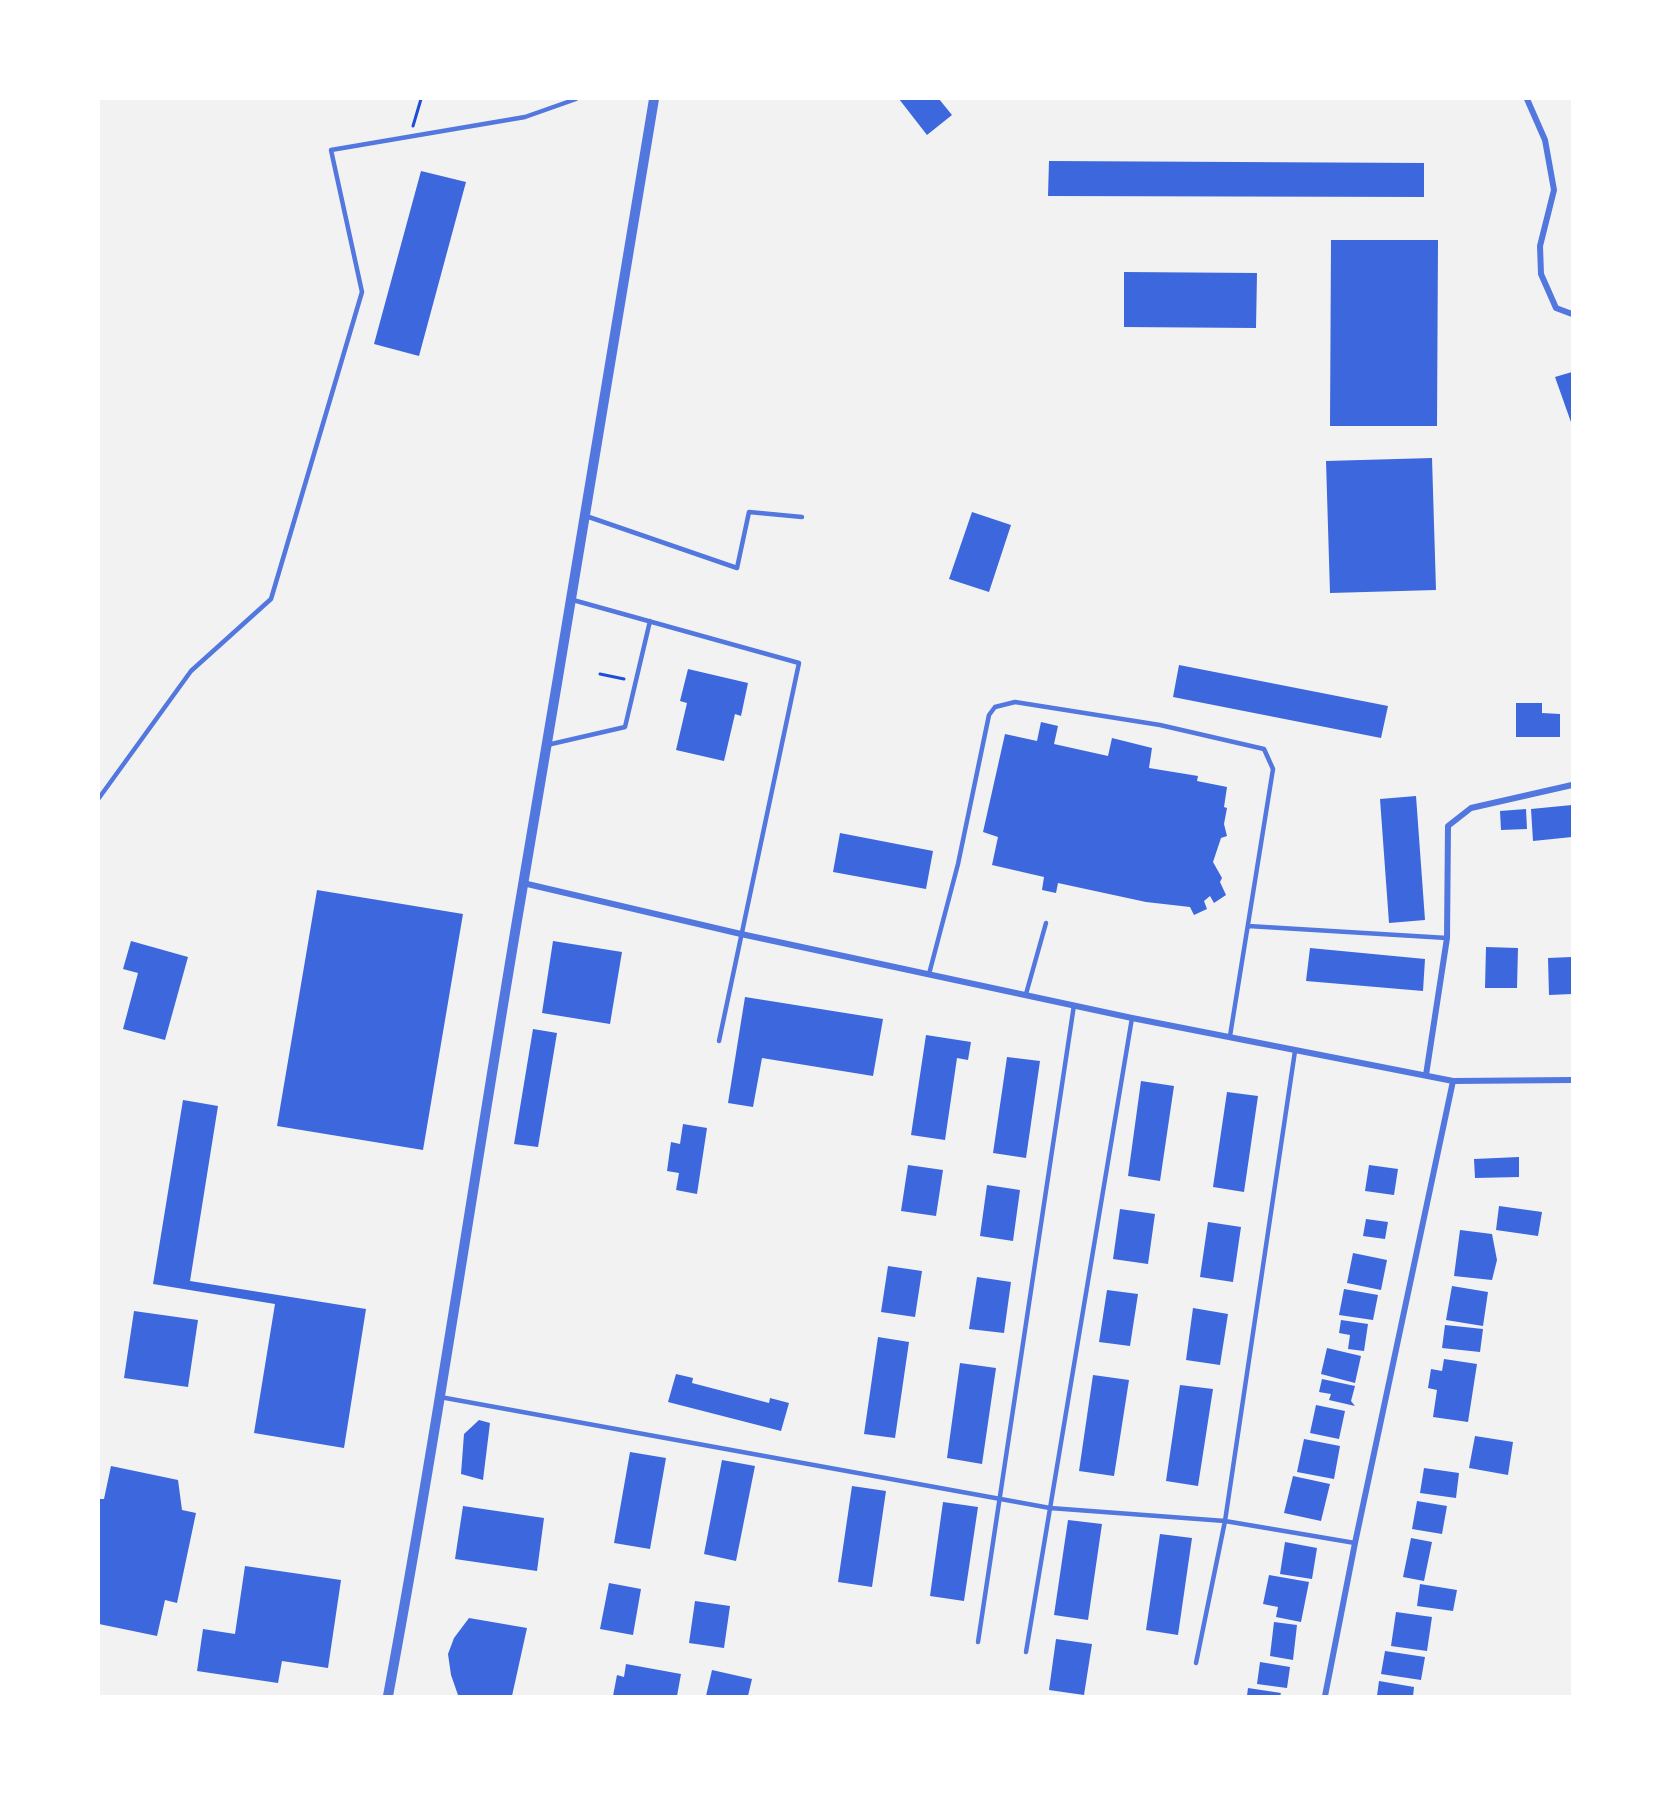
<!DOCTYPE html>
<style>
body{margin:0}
#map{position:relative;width:1671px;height:1795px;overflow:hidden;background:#f2f2f2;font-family:Overpass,sans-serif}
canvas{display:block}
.frame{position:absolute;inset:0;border:100px solid #fff;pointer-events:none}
</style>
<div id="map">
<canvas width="1671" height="1795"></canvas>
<div class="frame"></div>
</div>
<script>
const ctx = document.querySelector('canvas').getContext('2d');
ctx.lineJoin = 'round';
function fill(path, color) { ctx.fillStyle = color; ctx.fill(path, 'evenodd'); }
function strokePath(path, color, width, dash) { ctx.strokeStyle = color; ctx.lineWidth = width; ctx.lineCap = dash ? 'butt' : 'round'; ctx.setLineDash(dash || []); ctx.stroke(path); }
const building = new Path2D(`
 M899,99H939L952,115L927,135Z
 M1049,161L1424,163V197L1048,196Z
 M421,171L466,182L419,356L374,344Z
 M1331,240H1438L1437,426H1330Z
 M1124,272L1257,273L1256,328L1124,327Z
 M1572,372V425L1555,377Z
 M1432,458L1436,590L1330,593L1326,461Z
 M972,512L1011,525L989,592L949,579Z
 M1179,665L1388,706L1381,738L1173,697Z
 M688,669L748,683L741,716L735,714L724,761L676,750L687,703L680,701Z
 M1516,703H1542V713L1560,714V737H1516Z
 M1041,722L1058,726L1054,744L1108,756L1112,738L1152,748L1149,768L1198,776L1197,781L1227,787L1224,807L1227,808L1224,824L1227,836L1221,838L1213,862L1222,878L1220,882L1226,895L1214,903L1210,896L1204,901L1207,909L1194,915L1190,907L1146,902L1058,883L1056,893L1042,890L1044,877L992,865L998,837L983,832L1005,734L1037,741Z
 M1416,796L1425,920L1389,923L1380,799Z
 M1572,805V837L1533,841L1531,809Z
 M1526,809L1527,829L1501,830L1500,811Z
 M840,833L933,851L926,889L833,872Z
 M317,890L463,914L423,1150L277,1126Z
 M131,941L188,957L165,1040L123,1029L138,973L123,969Z
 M553,941L622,952L610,1024L542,1013Z
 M1486,947L1518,948L1517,988H1485Z
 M1310,948L1425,959L1423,991L1306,981Z
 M1572,957V994L1549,995L1548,958Z
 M745,997L883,1019L873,1076L762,1058L753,1107L728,1103Z
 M533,1029L557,1033L538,1147L514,1144Z
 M926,1035L971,1042L968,1060L957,1058L945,1140L911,1135Z
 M1007,1057L1040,1061L1026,1158L993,1153Z
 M1141,1081L1174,1086L1160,1181L1128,1176Z
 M1227,1092L1258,1096L1244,1192L1213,1187Z
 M183,1100L218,1106L190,1281L366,1309L344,1448L254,1433L275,1304L153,1284Z
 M683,1124L707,1128L697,1194L676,1190L679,1173L667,1171L671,1142L680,1144Z
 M1519,1157V1177L1475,1178L1474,1159Z
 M908,1165L943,1170L936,1216L901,1211Z
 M1369,1165L1398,1169L1394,1195L1365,1191Z
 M987,1185L1020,1190L1013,1241L980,1236Z
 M1499,1206L1542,1212L1538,1236L1496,1230Z
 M1120,1209L1155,1214L1148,1264L1113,1259Z
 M1366,1219L1388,1222L1385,1239L1363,1236Z
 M1208,1222L1241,1227L1233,1282L1200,1277Z
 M1460,1230L1492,1234L1497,1260L1492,1280L1454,1276Z
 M1353,1253L1387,1260L1381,1290L1347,1283Z
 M888,1266L922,1271L915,1317L881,1312Z
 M977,1277L1011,1282L1004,1333L969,1329Z
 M1452,1286L1488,1292L1483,1326L1446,1320Z
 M1344,1289L1378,1295L1373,1320L1339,1315Z
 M1107,1290L1138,1294L1130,1346L1099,1342Z
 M1193,1308L1228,1314L1220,1365L1186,1360Z
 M134,1311L198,1320L188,1387L124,1378Z
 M1341,1320L1368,1324L1364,1351L1348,1349L1350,1335L1339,1333Z
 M1445,1325L1483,1329L1480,1352L1442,1348Z
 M878,1337L909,1342L895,1438L864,1434Z
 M1327,1348L1361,1356L1355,1383L1321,1374Z
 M1444,1359L1477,1364L1468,1422L1433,1417L1437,1390L1428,1388L1431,1369L1442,1371Z
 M960,1363L996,1368L982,1464L947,1458Z
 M676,1374L693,1378L692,1383L769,1403L770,1398L789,1403L781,1431L668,1402Z
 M1093,1375L1129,1380L1114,1476L1079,1471Z
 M1322,1379L1355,1386L1351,1401L1355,1406L1329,1400L1331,1394L1319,1392Z
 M1180,1385L1213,1389L1198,1486L1166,1481Z
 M1316,1405L1345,1411L1339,1439L1310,1433Z
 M479,1420L490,1423L483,1480L461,1474L464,1434Z
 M1475,1436L1513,1442L1508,1475L1469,1468Z
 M1304,1439L1340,1446L1334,1479L1297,1472Z
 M630,1452L666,1458L650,1549L614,1543Z
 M722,1460L755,1466L736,1561L704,1554Z
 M111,1466L178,1480L182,1510L196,1513L177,1603L165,1600L157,1636L99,1624V1499H104Z
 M1424,1468L1459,1473L1456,1498L1420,1493Z
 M1293,1476L1330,1484L1321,1521L1284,1513Z
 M852,1486L886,1491L872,1587L838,1582Z
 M1417,1501L1447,1506L1442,1534L1412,1529Z
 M943,1502L978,1507L964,1601L930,1596Z
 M463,1506L544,1518L537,1571L455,1559Z
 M1068,1520L1102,1524L1088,1620L1054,1615Z
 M1160,1534L1192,1538L1178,1635L1146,1630Z
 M1411,1538L1432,1542L1424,1581L1403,1577Z
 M1285,1542L1317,1548L1312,1579L1280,1574Z
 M245,1566L341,1580L328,1668L282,1661L278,1683L197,1671L203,1629L235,1634Z
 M1269,1575L1309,1582L1301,1622L1276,1617L1278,1607L1263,1604Z
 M609,1583L641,1589L633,1635L600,1629Z
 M1420,1584L1457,1590L1453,1611L1417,1606Z
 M695,1601L730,1606L724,1648L689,1643Z
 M1396,1612L1432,1617L1427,1651L1391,1646Z
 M469,1618L527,1628L512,1696L458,1695L451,1675L448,1654L454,1638Z
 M1274,1622L1297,1625L1293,1660L1270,1656Z
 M1056,1639L1092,1644L1084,1695L1049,1690Z
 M1385,1651L1425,1657L1421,1680L1381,1674Z
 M1260,1662L1290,1667L1287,1688L1257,1684Z
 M626,1664L681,1674L677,1696H613L617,1675L624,1677Z
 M712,1670L752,1679L748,1696H706Z
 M1379,1681L1414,1687L1413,1696H1377Z
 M1248,1688L1281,1693L1280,1696H1247Z`);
const path = new Path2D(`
 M413,126L421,99
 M600,674L624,679`);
const service = new Path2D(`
 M586,516L737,568L749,512L802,517
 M573,600L799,663L719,1041
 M547,745L625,727L650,621
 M99,798L191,671L271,599L362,292L331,150L525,117L576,99
 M1248,926L1447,938
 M929,974L958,864L989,715L995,707L1015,702L1160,725L1264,749L1273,769L1230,1036
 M1026,994L1046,923
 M440,1397L1050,1508L1225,1521L1355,1543
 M978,1642L1074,1005
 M1026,1652L1132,1018
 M1196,1663L1225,1521L1295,1051`);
const minor = new Path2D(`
 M1527,99L1545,140L1554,190L1540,246L1541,274L1556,308L1572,314
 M523,883L741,934L1132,1018L1453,1081L1572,1080
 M1426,1075L1447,938L1448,826L1471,808L1572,785
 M1325,1696L1355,1543L1453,1081`);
const tertiary = new Path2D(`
 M388,1696C438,1427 477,1156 523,885C567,623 612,361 654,99`);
fill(building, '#3d67dc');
strokePath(path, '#1d4ed8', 3);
strokePath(service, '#5277de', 4.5);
strokePath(minor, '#5277de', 6);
strokePath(tertiary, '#5277de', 10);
</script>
